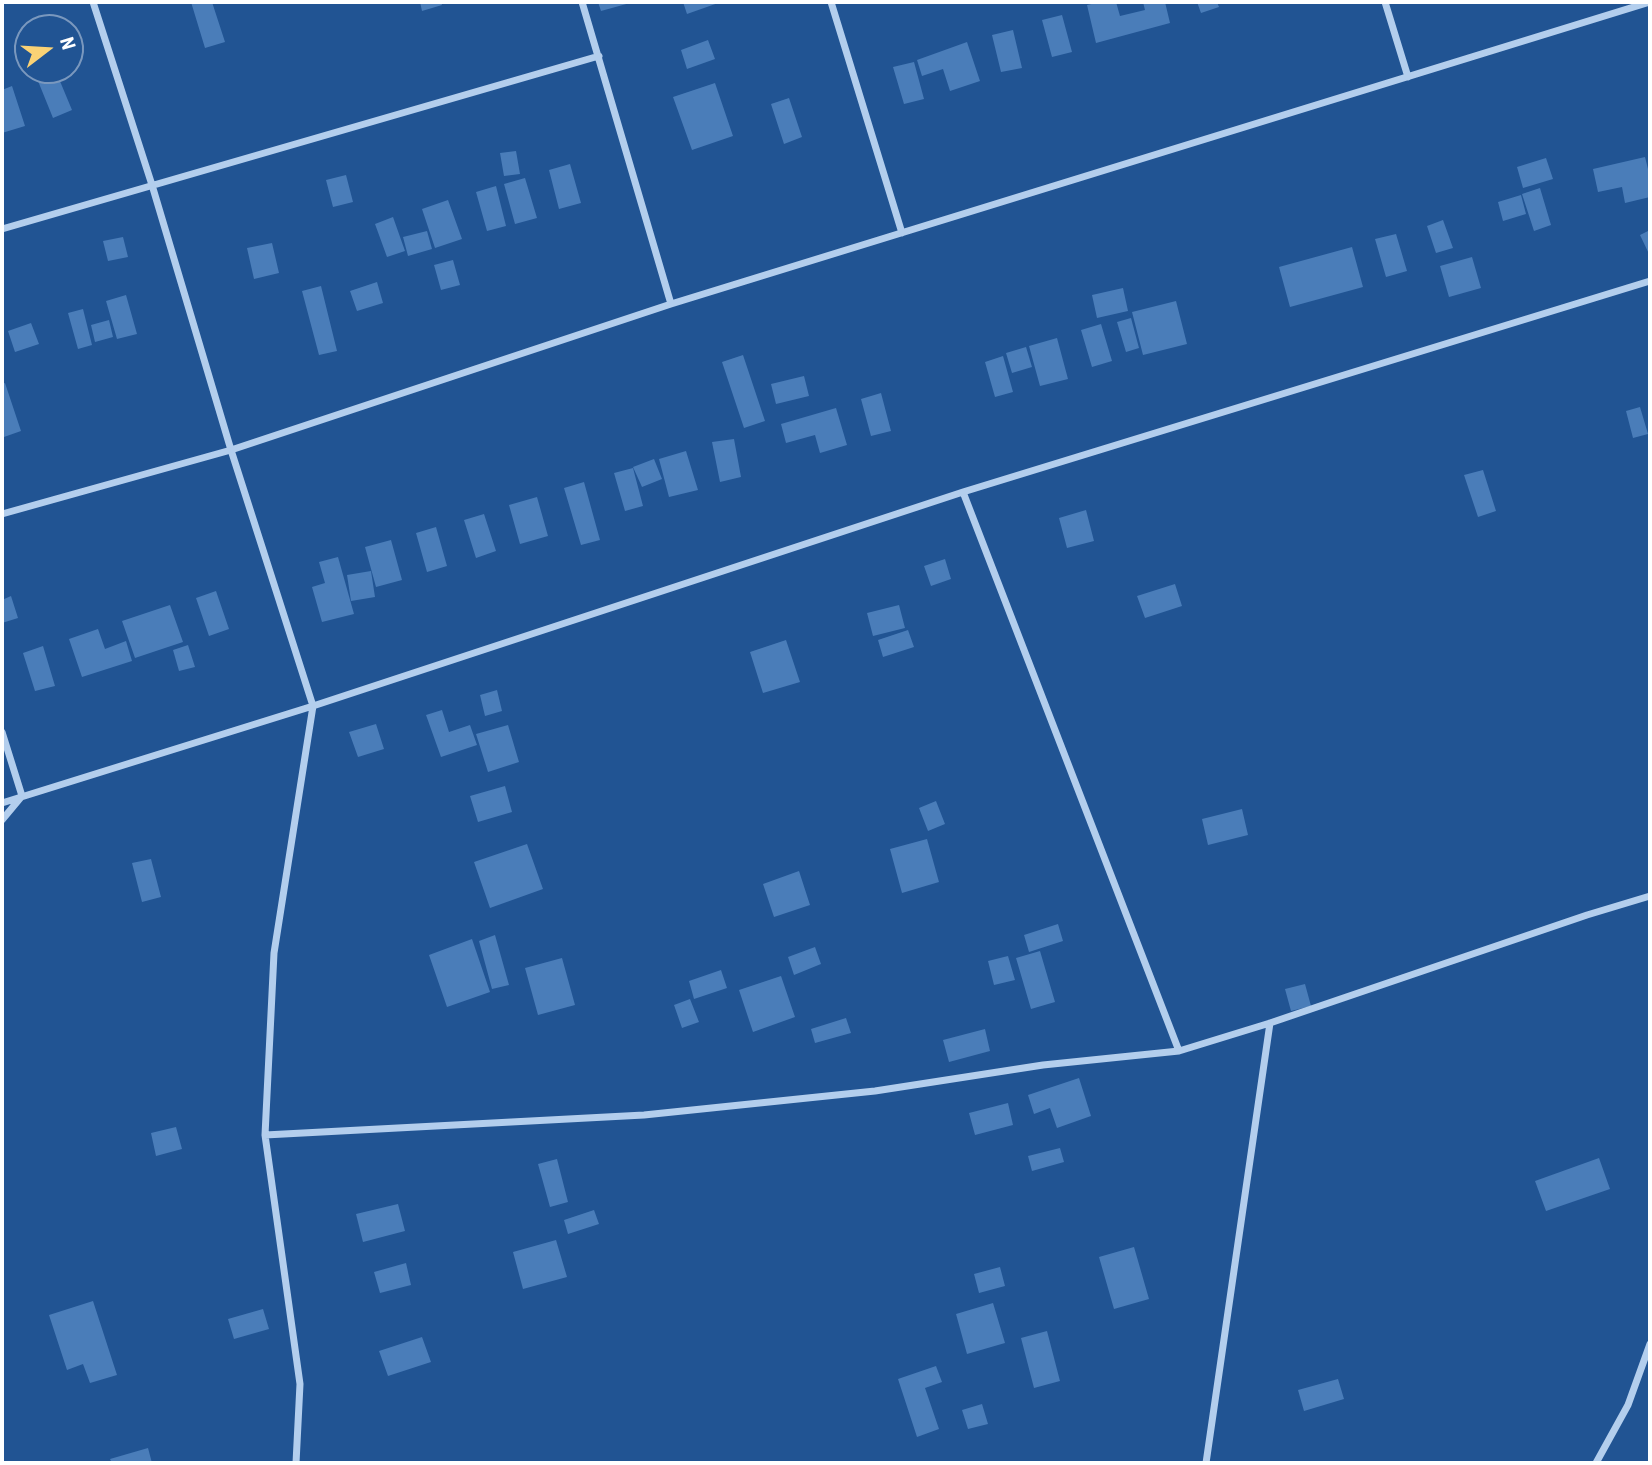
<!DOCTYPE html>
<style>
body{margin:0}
#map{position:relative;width:1652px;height:1465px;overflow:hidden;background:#215493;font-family:"Roboto Condensed",sans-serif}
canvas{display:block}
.frame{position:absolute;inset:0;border:4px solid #fff;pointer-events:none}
.north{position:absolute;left:14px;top:14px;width:70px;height:70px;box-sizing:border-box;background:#215493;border:2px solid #7a98be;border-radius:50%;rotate:73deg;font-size:19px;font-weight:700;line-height:28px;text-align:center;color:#fff}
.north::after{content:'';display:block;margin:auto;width:24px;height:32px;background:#fad275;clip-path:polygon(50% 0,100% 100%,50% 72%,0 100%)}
</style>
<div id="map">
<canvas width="1652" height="1465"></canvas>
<div class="frame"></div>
<div class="north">N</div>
</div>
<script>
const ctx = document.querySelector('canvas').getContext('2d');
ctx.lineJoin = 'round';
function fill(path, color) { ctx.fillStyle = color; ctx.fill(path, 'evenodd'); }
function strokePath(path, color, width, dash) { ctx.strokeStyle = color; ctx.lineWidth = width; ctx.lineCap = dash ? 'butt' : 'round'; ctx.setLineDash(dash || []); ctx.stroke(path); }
const building = new Path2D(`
 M191,2H212L225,42L205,48Z
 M420,2H441L442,5L422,11Z
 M598,2H630V3L601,11Z
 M683,2H721L687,14Z
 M1100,2H1116L1120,16L1145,10L1143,2H1165L1170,23L1096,43L1087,5Z
 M1197,2H1217L1219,7L1201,13Z
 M1062,15L1072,52L1052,57L1042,20Z
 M1013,30L1022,68L1001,72L992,35Z
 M708,40L715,59L687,69L681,50Z
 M967,42L980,81L950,91L943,69L922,76L917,60Z
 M914,62L924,99L904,104L893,67Z
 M57,74L72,110L53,118L38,81Z
 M715,83L733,136L692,150L673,97Z
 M12,86L25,126L2,133V90Z
 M789,98L802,137L784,144L771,104Z
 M516,151L520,174L504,176L500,153Z
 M1645,157L1650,177V197L1625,203L1622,187L1598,192L1593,169Z
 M1546,158L1553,179L1523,188L1517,167Z
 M570,164L581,203L559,209L549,170Z
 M346,175L353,202L333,207L326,180Z
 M525,178L537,218L515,224L504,184Z
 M496,186L506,226L487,231L476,192Z
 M1540,188L1551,225L1534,231L1522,194Z
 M1521,195L1526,214L1503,221L1498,202Z
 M448,200L462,239L435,248L422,209Z
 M393,217L405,251L387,257L375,224Z
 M1443,220L1453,248L1436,253L1427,226Z
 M1650,230V256L1640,235Z
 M427,231L432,249L408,256L403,237Z
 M1396,234L1407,271L1386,277L1375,239Z
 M123,237L128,257L108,261L103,241Z
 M272,243L279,273L254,279L247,248Z
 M1352,247L1363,287L1290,307L1279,267Z
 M1472,257L1481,288L1449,297L1440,266Z
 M453,260L460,285L441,290L434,265Z
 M377,282L383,303L357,311L350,291Z
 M321,286L337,351L319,355L302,291Z
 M1123,288L1128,311L1097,318L1092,295Z
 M126,295L137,334L117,339L106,301Z
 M1176,301L1187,344L1143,355L1132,312Z
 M83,309L92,345L78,349L68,313Z
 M1131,318L1139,348L1126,352L1117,322Z
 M109,320L113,337L95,342L91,325Z
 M31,323L39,344L15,352L8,331Z
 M1101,324L1112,361L1092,367L1081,330Z
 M1057,338L1068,379L1040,386L1029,346Z
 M1026,347L1032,367L1012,373L1006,353Z
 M743,355L765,421L744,428L722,362Z
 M1003,356L1013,392L995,397L985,362Z
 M804,376L809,396L776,404L771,384Z
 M5,383L21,431L4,437L2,429V384Z
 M881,393L891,431L871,436L861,399Z
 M1640,407L1648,434L1633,438L1626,411Z
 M836,408L847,445L820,453L815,435L786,443L781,424Z
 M734,439L741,477L720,482L712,442Z
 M686,451L698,490L669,497L659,459Z
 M654,459L662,479L642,487L633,467Z
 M633,468L643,506L625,511L614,473Z
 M1483,470L1496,511L1478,517L1464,475Z
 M584,482L600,540L581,545L564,488Z
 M537,497L548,536L520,544L509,505Z
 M1086,510L1094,541L1067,548L1059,518Z
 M484,514L496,551L476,558L464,520Z
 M436,527L447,566L427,572L416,533Z
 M391,540L402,580L376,587L365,547Z
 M338,557L354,614L322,622L312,587L325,583L319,562Z
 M945,559L951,579L931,586L924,566Z
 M371,571L375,597L351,601L347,575Z
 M1175,584L1182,606L1145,618L1137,596Z
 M216,591L229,629L209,636L196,598Z
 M11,596L18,618L2,623V600Z
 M170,605L183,642L135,658L122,621Z
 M899,605L905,628L873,636L867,613Z
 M98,629L105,649L126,641L132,661L82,677L69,639Z
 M908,630L914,647L883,657L878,640Z
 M786,640L800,682L763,693L750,652Z
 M188,645L195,667L179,671L173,650Z
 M43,646L55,686L35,691L23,653Z
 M497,690L502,711L485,716L480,695Z
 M442,710L449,732L470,725L477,745L441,757L426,715Z
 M376,724L384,749L358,757L349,732Z
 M508,725L519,762L488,772L476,734Z
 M505,786L512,812L478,822L470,796Z
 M936,801L945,824L928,831L919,808Z
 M1242,809L1248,835L1208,845L1202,819Z
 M927,839L939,882L902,893L890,849Z
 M527,844L543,889L490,908L474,862Z
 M151,859L161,897L142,902L132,863Z
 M799,871L810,905L774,917L763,884Z
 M1058,924L1063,941L1029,952L1024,935Z
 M495,935L509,985L492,989L479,941Z
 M472,939L490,992L447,1007L429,955Z
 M815,947L821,964L794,975L788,957Z
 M1040,951L1055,1002L1031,1009L1016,958Z
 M1008,956L1015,980L994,985L988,961Z
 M562,958L575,1005L538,1015L525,968Z
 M721,970L727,988L694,999L689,981Z
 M781,976L795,1017L753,1032L739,990Z
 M1305,984L1311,1006L1291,1011L1285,989Z
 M690,999L699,1022L682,1028L674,1005Z
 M846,1018L851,1033L815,1043L811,1029Z
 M985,1029L990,1051L949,1062L943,1040Z
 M1079,1078L1091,1116L1057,1128L1050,1108L1034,1114L1028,1095Z
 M1008,1103L1013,1125L975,1135L969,1113Z
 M176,1127L182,1149L156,1156L151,1133Z
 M1060,1148L1064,1162L1032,1171L1028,1156Z
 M1599,1158L1610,1189L1546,1211L1535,1181Z
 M557,1159L568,1202L550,1207L538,1164Z
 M398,1204L405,1231L363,1242L356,1214Z
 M594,1210L599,1224L568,1234L564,1220Z
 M556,1240L567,1277L523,1289L513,1252Z
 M1134,1247L1149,1299L1114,1309L1099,1257Z
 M406,1263L411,1285L380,1293L374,1272Z
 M1000,1267L1005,1286L979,1293L974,1274Z
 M93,1301L117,1375L90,1383L83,1364L67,1370L49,1315Z
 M993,1303L1005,1343L967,1354L956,1314Z
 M263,1309L269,1329L234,1339L228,1319Z
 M1047,1331L1060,1381L1034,1388L1021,1338Z
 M422,1337L431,1362L388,1376L379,1351Z
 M936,1366L942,1382L925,1388L939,1429L917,1437L898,1379Z
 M1338,1379L1344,1399L1304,1411L1298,1390Z
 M982,1404L988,1424L968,1429L962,1410Z
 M148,1448L152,1463H112L110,1459Z`);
const minor = new Path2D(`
 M93,2L152,185L231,450L313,706L274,953L265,1135L300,1384L296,1463
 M582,2L671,304
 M831,2L902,233
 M1385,2L1408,77
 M2,229L599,56
 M963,492L1179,1051
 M2,514L231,450L671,304L1650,2
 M2,732L22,796L2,820
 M2,803L313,706L963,492L1650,281
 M265,1135L644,1115L875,1091L1043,1065L1179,1051L1270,1023L1587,915L1650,896
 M1206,1463L1270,1023
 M1596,1463L1628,1405L1650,1344`);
fill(building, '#4a7db9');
strokePath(minor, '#b3ceed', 7);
</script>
